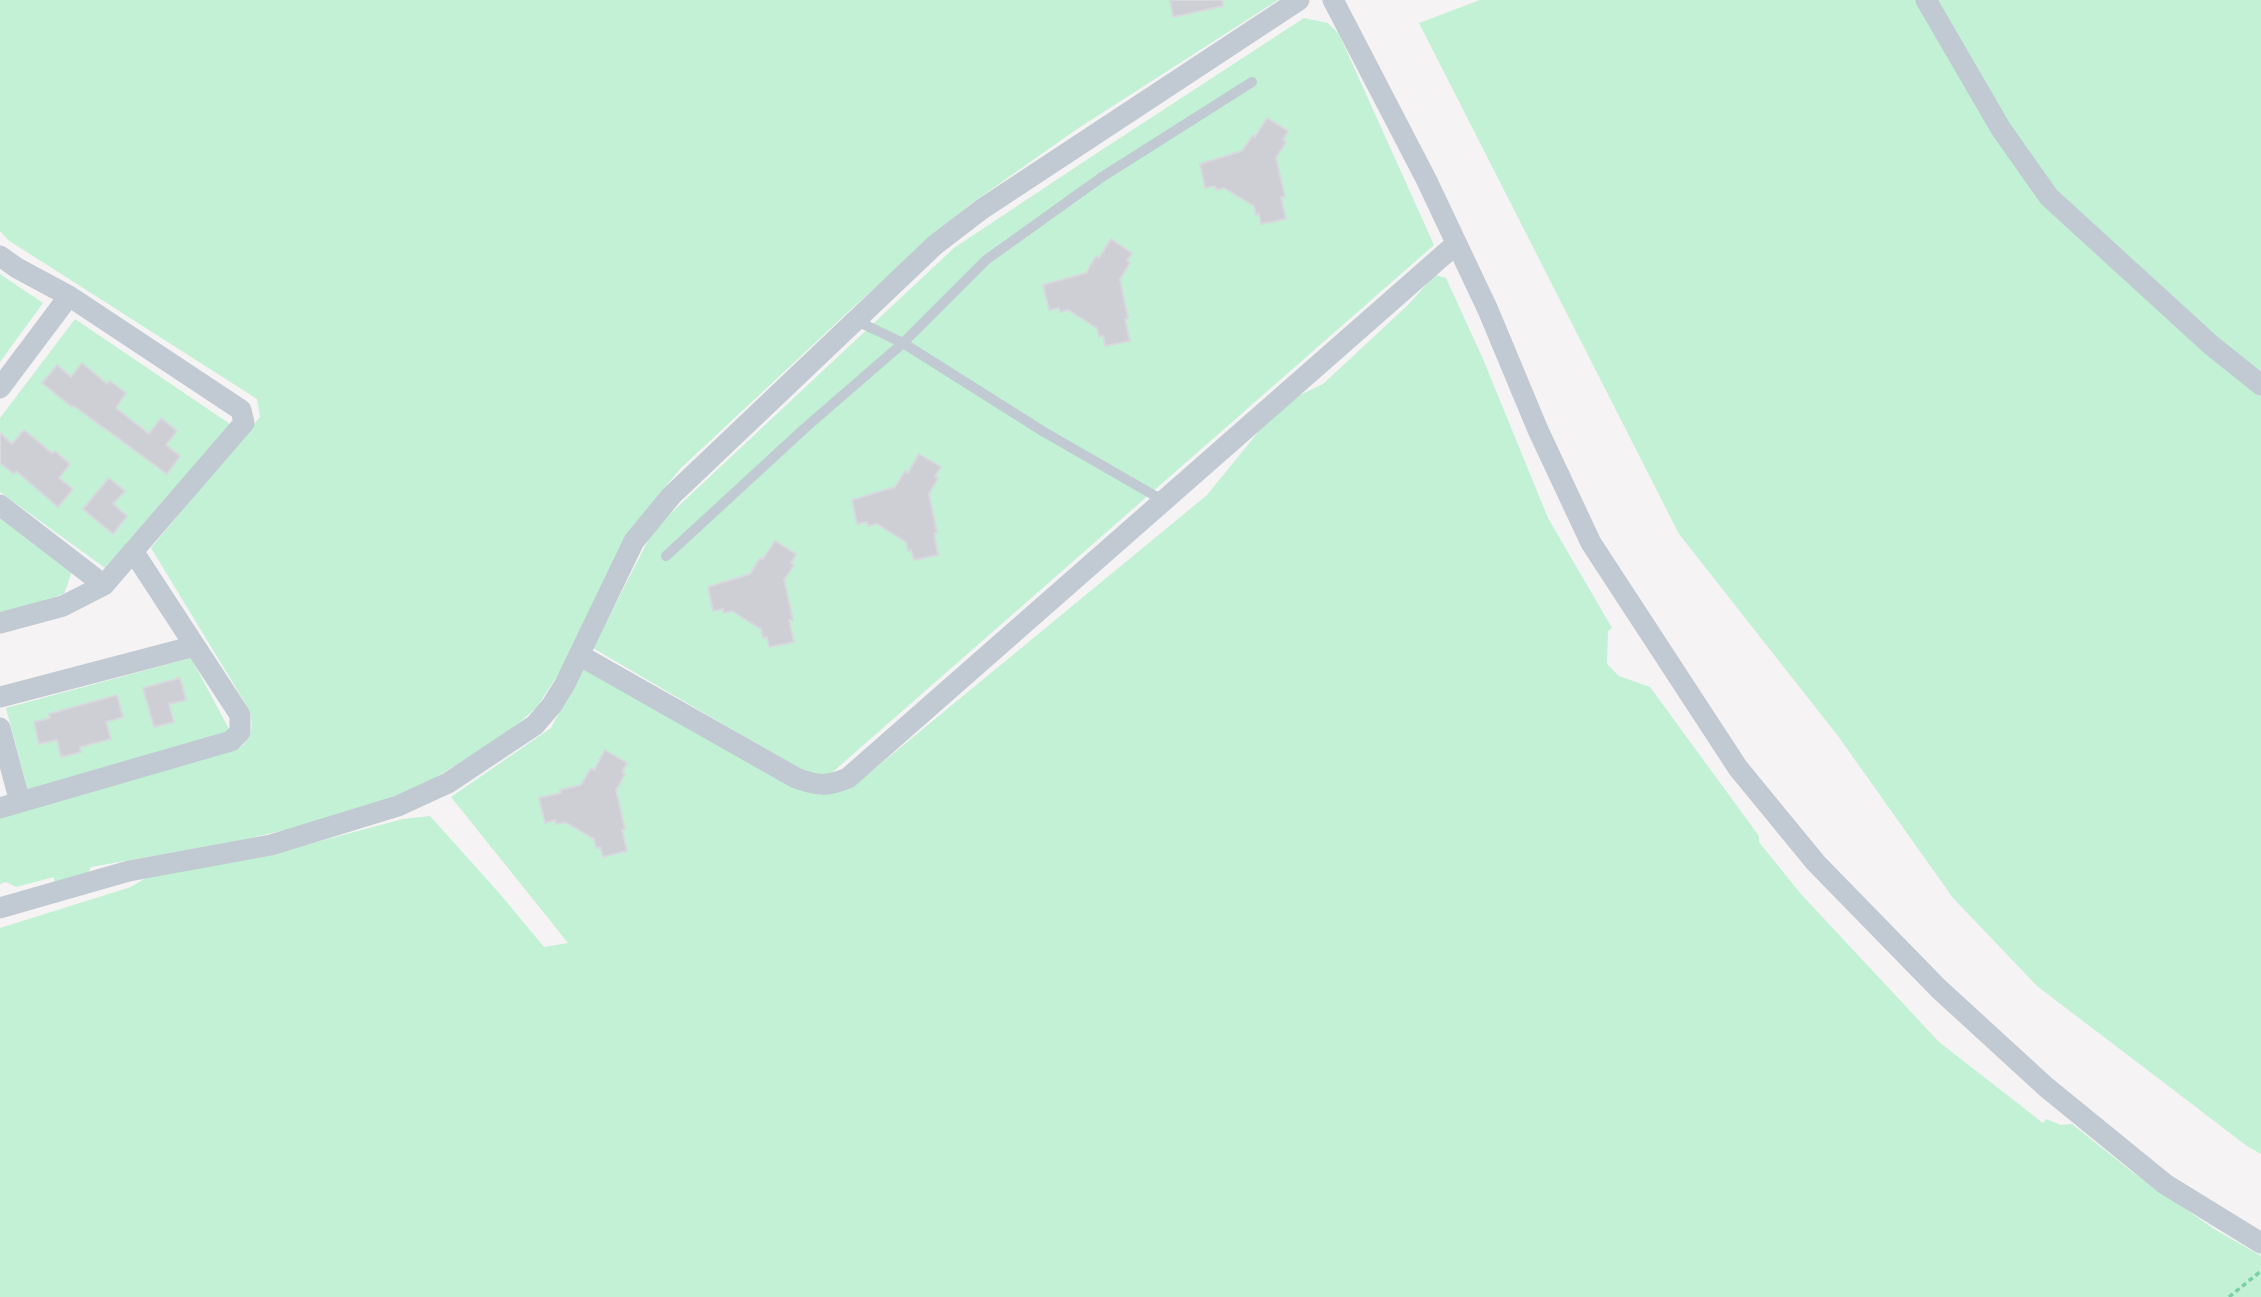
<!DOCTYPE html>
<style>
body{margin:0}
canvas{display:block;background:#f5f3f3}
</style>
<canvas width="2261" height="1297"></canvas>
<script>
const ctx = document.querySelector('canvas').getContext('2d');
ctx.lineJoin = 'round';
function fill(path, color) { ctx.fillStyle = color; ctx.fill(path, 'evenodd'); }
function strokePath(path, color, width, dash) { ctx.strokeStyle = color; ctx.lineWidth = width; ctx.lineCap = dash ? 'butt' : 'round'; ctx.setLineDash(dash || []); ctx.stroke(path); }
const green = new Path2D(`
 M0,0H1278L1077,129L972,203L937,231L847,313L680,469L629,531L592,605L575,649L536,708L507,733L427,783L398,797L302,826L238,841L91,867L88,873L54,882V877L16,887L6,882L0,884V816L242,746C253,735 253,726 250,711L151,548L260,417L257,399L8,240L0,231Z
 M1480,0H2261V1154L2247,1146L2037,986L1953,898L1838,736L1679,534L1419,23Z
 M1304,18L1328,23L1339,34L1434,245L827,777H813L593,648L654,529L954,248L1094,155Z
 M0,274L43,303L0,362Z
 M1435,275L1446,278L1483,359L1548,518L1612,628L1608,631L1607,664L1619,676L1650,687L1759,836V842L1800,893L1939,1042L2043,1123L2046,1119L2061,1125L2072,1124L2131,1171L2214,1229L2261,1256V1297H0V928L131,887L149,876L260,857L403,819L430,816L500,894L544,947L568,943L451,797L551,728L583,667L765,771L819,795L855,785L1207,495L1281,404L1323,384L1408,305Z
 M75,319L230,424L105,568L0,492V418Z
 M0,515L69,564L71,574L64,594L0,615Z
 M191,658L230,731L28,791L6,708Z`);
const building = new Path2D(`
 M1170,0H1222L1223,6L1173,17Z
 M1267,118L1288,131L1283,140L1286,142L1276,158L1285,197H1281L1286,219L1261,224L1259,214L1256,215L1254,206L1224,188L1216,190L1215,186L1205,188L1200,164L1242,151L1253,135L1255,137Z
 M1111,239L1132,253L1127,261L1130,263L1120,279L1128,318L1125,319L1130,341L1105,346L1103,336L1099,337L1097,328L1068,310L1060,312L1059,308L1049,310L1043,285L1086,273L1096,256L1099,258Z
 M82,363L107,384L110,381L126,393L116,408L149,434L161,418L177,431L166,445L180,456L167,474L74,406L72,407L42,383L57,365L71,377Z
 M24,430L52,453L55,451L70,464L59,478L73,489L58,507L16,471L14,474L0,463V433L12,444Z
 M919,454L941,467L935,476L938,478L929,494L937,533H934L938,555L914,560L911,550L908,551L906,542L877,524L868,526L867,522L857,524L852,500L895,487L905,471L908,473Z
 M109,478L125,491L113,504L127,516L113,534L83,509Z
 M775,541L796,554L791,563L794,565L784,580L793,620H789L794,642L769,647L767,637L763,638L761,629L732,611L724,613L723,609L713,611L708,587L750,574L760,558L763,559Z
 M180,678L186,700L169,704L174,722L154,727L143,688Z
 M117,695L123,717L106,722L111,739L80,747L81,752L61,757L57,740L39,744L34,722L50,718L49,714Z
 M605,750L627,763L622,772L625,774L616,790L625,829L622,830L627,851L603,857L600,847L596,848L594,839L565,822L556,824L555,820L545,823L539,798L561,793L560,790L581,785L591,768L594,770Z`);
const path = new Path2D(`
 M2229,1297L2261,1271`);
const lane = new Path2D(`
 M857,321L903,343L1044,432L1164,501
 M666,556L805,428L903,343L986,260L1102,177L1252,82`);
const street = new Path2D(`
 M1333,0L1426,179L1488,310L1538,430L1591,543L1738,768L1816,863L1939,989L2046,1087L2165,1184L2261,1243
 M1926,0L2001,129L2049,197L2211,345L2261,385
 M0,256L17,268L69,296L241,410L244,423L104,585L63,606L0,623
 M0,388L69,296
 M0,505L104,585
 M579,655L796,778C818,786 826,787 848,778L1456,244
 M0,697L195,646
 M0,728L20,802
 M0,808L231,741L240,732V715L133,551
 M0,908L129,871L271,845L398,806L448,783L535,725L552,705L565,684L634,541L671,496L935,245L982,209L1299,0`);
fill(green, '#c3f1d5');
fill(building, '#cdcfd5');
strokePath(building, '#d7d9de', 2);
strokePath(path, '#7ad0a6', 3.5, [5, 3.5]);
strokePath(lane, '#c1cad2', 10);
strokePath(street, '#c1cad2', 21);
</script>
